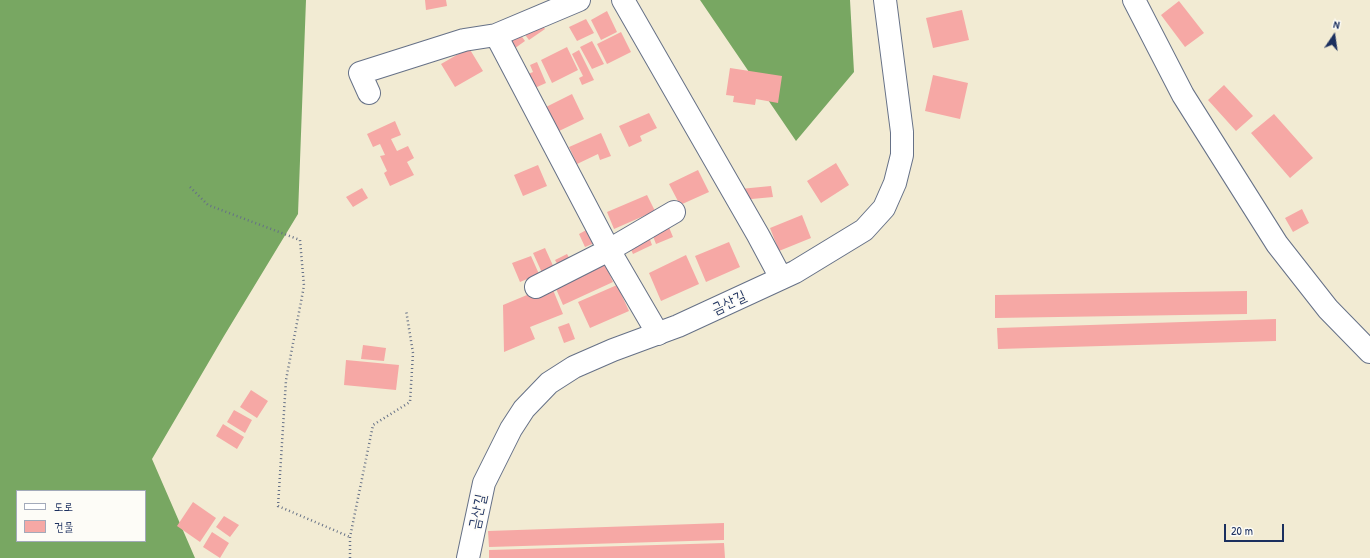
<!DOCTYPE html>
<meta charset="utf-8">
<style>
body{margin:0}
#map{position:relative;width:1370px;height:558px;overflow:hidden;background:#f2ebd3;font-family:"Patrick Hand","Poor Story",sans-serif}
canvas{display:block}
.legend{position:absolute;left:16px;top:490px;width:130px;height:52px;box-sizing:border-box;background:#fdfcf7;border:1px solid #a3aaba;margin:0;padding:5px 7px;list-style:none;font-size:12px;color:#1b2f5e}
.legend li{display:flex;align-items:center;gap:8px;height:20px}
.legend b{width:20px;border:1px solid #a3aaba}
.north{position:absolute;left:1314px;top:16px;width:40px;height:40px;-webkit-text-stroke:3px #fdfcf7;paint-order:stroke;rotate:13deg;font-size:11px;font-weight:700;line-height:16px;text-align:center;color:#1b2f5e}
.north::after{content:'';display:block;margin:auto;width:14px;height:18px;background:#1b2f5e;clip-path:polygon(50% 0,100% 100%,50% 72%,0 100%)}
.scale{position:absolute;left:1224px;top:524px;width:60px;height:18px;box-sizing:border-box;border:2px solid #1b2f5e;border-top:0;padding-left:5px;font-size:12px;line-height:14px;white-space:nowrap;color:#1b2f5e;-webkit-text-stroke:3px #fdfcf7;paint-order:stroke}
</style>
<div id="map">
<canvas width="1370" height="558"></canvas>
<ul class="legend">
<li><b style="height:5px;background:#fff"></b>도로</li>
<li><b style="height:11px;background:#f6a8a5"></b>건물</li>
</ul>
<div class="north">N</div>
<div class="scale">20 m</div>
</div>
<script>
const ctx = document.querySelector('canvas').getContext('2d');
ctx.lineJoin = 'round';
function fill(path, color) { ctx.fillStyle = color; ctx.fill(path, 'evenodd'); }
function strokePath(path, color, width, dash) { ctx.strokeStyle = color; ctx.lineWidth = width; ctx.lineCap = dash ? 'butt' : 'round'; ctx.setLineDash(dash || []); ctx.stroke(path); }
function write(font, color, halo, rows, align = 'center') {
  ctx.font = font + ' "Patrick Hand","Poor Story",sans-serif'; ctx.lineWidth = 3; ctx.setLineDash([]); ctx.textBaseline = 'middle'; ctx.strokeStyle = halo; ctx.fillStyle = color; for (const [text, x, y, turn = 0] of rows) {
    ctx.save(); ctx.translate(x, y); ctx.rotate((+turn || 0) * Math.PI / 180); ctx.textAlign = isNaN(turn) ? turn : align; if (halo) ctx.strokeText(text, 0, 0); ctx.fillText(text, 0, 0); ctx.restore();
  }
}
const forest = new Path2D(`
 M0,0H306L298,214L224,336L152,459L195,558H0ZM17,491H145V541H17Z
 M700,0H850L854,72L796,141Z`);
const building = new Path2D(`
 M425,0H446L447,6L426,10Z
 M1179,1L1204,33L1185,47L1161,15Z
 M962,10L969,40L933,48L926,18Z
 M607,11L617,32L601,40L591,20Z
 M586,19L594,33L577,41L569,27Z
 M540,22L545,29L529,40L523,32Z
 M621,32L631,52L607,64L597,44Z
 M520,34L525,41L511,51L506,44Z
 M592,41L604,64L592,69L580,47Z
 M567,47L578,70L552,83L541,60Z
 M469,48L483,71L455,87L441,64Z
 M579,50L594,80L582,85L579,78L583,76L572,54Z
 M537,62L546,83L528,91L521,77L533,72L530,65Z
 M730,68L782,76L778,103L756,99L755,105L733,102L734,96L726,95Z
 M933,75L968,83L960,119L925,111Z
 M1224,85L1253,116L1236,131L1208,100Z
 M572,94L584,119L557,132L546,107Z
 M649,113L657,128L640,136L642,141L629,147L619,126Z
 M1274,114L1313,158L1290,178L1251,133Z
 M395,121L401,135L391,139L397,151L408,146L414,158L407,162L414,175L390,186L384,173L387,171L380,156L385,155L380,144L373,147L367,134Z
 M601,133L611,156L600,160L598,154L577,164L569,147Z
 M836,163L849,185L821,203L807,181Z
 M538,165L547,186L523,196L514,175Z
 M698,170L709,192L680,205L669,184Z
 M771,186L773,197L741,200L740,189Z
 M362,188L368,198L353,207L346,197Z
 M647,195L655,211L614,229L607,212Z
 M1302,209L1309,223L1293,232L1285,218Z
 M802,215L811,238L779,251L770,228Z
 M668,225L673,237L656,244L651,231Z
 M590,228L597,242L585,247L579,234Z
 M648,234L652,245L633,254L628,243Z
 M729,242L740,267L706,282L695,256Z
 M545,248L555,270L543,275L533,253Z
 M567,254L572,263L560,269L555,260Z
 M686,255L699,284L661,301L649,273Z
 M531,256L539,274L520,282L512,263Z
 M604,262L613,282L563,305L554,284Z
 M551,285L563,314L530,327L535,339L504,352L503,305Z
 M617,285L629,311L590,328L578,302Z
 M1247,291V314L995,318V295Z
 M1276,319V341L998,349L997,328Z
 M569,323L575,339L564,343L558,327Z
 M363,345L386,348L384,361L361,359Z
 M346,360L399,365L396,390L344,385Z
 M251,390L268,401L257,418L240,407Z
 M234,410L252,420L245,433L227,422Z
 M223,424L244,437L237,449L216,436Z
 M193,502L216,518L200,542L177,526Z
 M224,516L239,525L230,537L216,527Z
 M724,523V540L489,547L488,531Z
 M212,532L229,543L220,558L203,547Z
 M724,543L725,558H489V550Z`);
const path = new Path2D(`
 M190,187L208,205L300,240L304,286L286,380L278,506L350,537
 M350,558V537L373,425L410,402L413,353L406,310`);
const street = new Path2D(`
 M579,0L496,35L609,250L658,334
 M623,0L758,235L781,278
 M369,93L360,73L464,40L496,35
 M536,287L609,250L674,212`);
const secondary = new Path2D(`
 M1134,0L1183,95L1277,244L1328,309L1370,352
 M468,558L484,483L511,429L524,409L549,383L574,367L613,350L678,326L795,272L864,230L884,208L895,183L902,155V132L885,0`);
const streetNames = [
 ["금산길",729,303,-25],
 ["금산길",478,512,-78]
];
fill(forest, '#78a762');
fill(building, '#f6a8a5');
strokePath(street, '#667187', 24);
strokePath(secondary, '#667187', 24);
strokePath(path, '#667187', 2.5, [1, 3]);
strokePath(street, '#fff', 22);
strokePath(secondary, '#fff', 22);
write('15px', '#1b2f5e', '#fdfcf7', streetNames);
</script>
